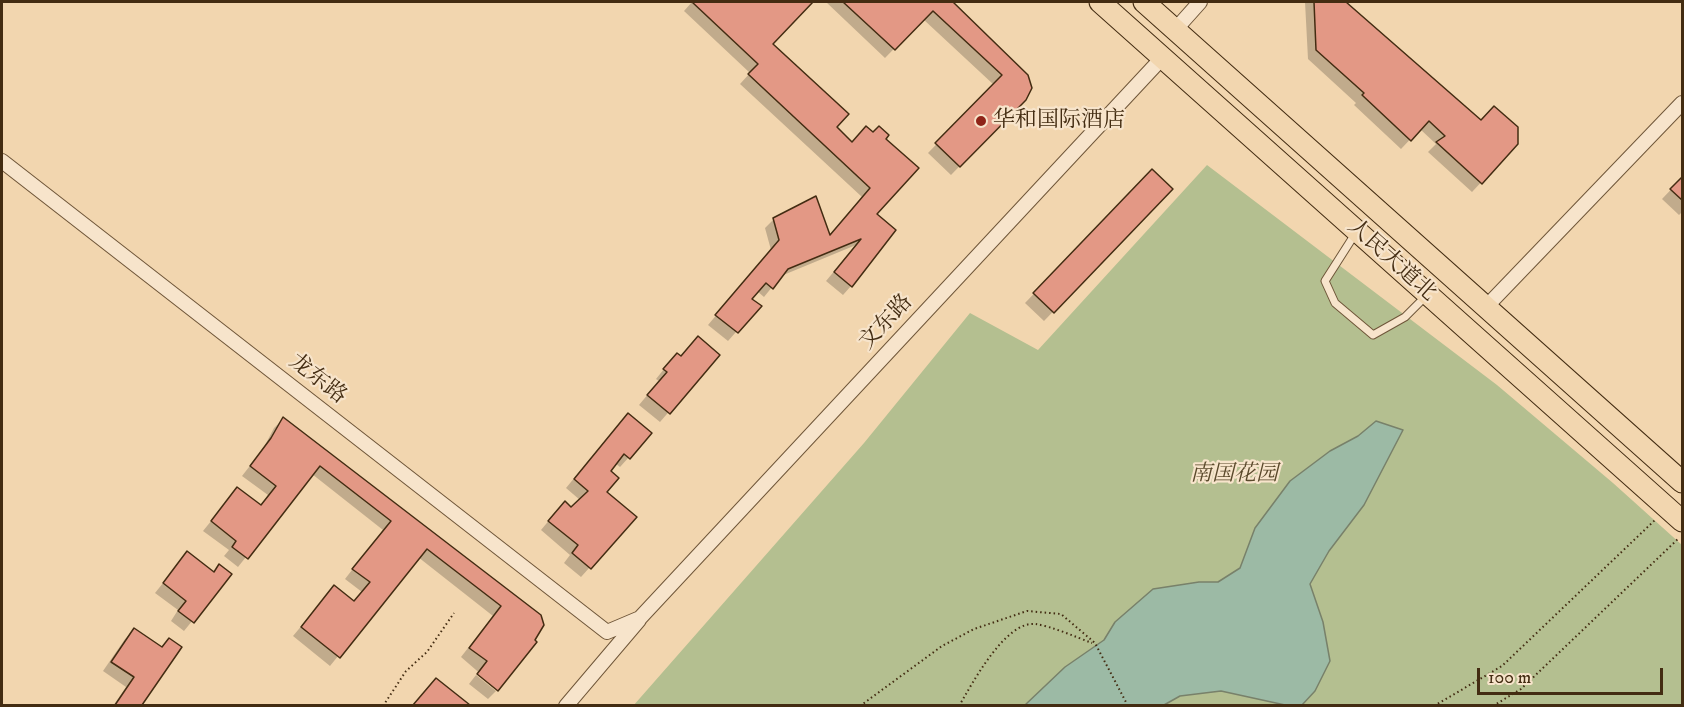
<!DOCTYPE html>
<meta charset="utf-8">
<style>
body{margin:0}
#map{position:relative;width:1684px;height:707px;overflow:hidden;background:#f2d6af;font-family:"IM FELL DW Pica",serif}
canvas{display:block}
.frame{position:absolute;inset:0;border:3px solid #432c12;pointer-events:none}
.scale{position:absolute;left:1477px;top:668px;width:186px;height:27px;box-sizing:border-box;border:3px solid #432c12;border-top:0;padding-left:8px;font-size:18px;line-height:21px;white-space:nowrap;color:#432c12;-webkit-text-stroke:4px #f7e4cb;paint-order:stroke}
</style>
<div id="map">
<canvas width="1684" height="707"></canvas>
<div class="frame"></div>
<div class="scale">100 m</div>
</div>
<script>
const ctx = document.querySelector('canvas').getContext('2d');
ctx.lineJoin = 'round';
function fill(path, color) { ctx.fillStyle = color; ctx.fill(path, 'evenodd'); }
function strokePath(path, color, width, dash) { ctx.strokeStyle = color; ctx.lineWidth = width; ctx.lineCap = dash ? 'butt' : 'round'; ctx.setLineDash(dash || []); ctx.stroke(path); }
function write(font, color, halo, rows, align = 'center') {
  ctx.font = font + ' "IM FELL DW Pica","Noto Serif SC",serif'; ctx.lineWidth = 4.5; ctx.setLineDash([]); ctx.textBaseline = 'middle'; ctx.strokeStyle = halo; ctx.fillStyle = color; for (const [text, x, y, turn = 0] of rows) {
    ctx.save(); ctx.translate(x, y); ctx.rotate((+turn || 0) * Math.PI / 180); ctx.textAlign = isNaN(turn) ? turn : align; if (halo) ctx.strokeText(text, 0, 0); ctx.fillText(text, 0, 0); ctx.restore();
  }
}
const green = new Path2D(`
 M1207,165L1497,385L1613,483L1682,545V705L633,706L864,443L970,313L1038,350Z`);
const water = new Path2D(`
 M1376,421L1403,430L1364,505L1329,551L1310,584L1323,622L1330,661L1315,691L1302,705H1285L1221,691L1180,696L1164,705H1025L1065,667L1104,640L1115,622L1153,589L1199,582H1218L1240,568L1255,528L1290,481L1330,451L1358,436Z`);
const shadow = new Path2D(`
 M692,2H811L770,44L835,127L852,143L884,139L875,215L851,286L843,295L826,281L856,245L781,276L764,297L757,291L750,299L759,306L728,341L708,325L771,250L765,228L774,219L829,236L862,197L740,84L750,73L684,11Z
 M826,2H950L1027,76L1025,99L951,175L928,153L994,85L923,19L885,58Z
 M1305,2H1343L1480,122L1517,144L1472,192L1428,152L1436,144L1420,129L1401,149L1354,105L1356,103L1308,59Z
 M1152,171L1171,189L1044,321L1025,303Z
 M1682,178V212L1679,215L1662,199Z
 M718,355L660,422L639,405L659,381L656,379L668,364L680,357Z
 M283,419L539,615L498,689L461,657L493,616L418,557L330,666L293,636L334,587L353,602L362,592L345,579L383,530L312,474L238,567L224,556L229,550L203,531L237,489L260,506L268,495L242,476L263,449L274,428Z
 M619,424L650,434L620,467L615,463L609,471L605,493L635,517L581,577L564,563L570,555L541,530L556,512L571,509L580,500L566,488Z
 M187,553L213,573L219,566L230,574L184,631L171,621L178,610L155,593Z
 M134,630L160,648L169,640L180,647L140,706H113L126,687L103,671L125,639Z
 M476,675L496,691L488,699L469,684Z
 M436,680L468,706H414Z`);
const building = new Path2D(`
 M692,2H813L773,44L849,114L837,127L852,142L866,126L873,132L879,126L889,135L886,139L919,168L877,214L896,230L852,287L834,272L861,239L788,269L773,289L766,283L752,299L762,306L738,333L715,315L779,240L773,218L816,196L830,235L870,188L748,74L758,64Z
 M843,2H953L1028,75L1032,88L1026,100L960,167L935,143L1002,75L933,11L895,50Z
 M1314,2H1346L1481,120L1494,106L1518,127V144L1482,184L1436,142L1445,136L1429,121L1411,141L1362,95L1364,93L1316,50Z
 M1152,169L1173,189L1054,313L1033,293Z
 M1683,176V201L1670,189Z
 M698,336L720,355L670,414L647,395L667,372L663,369L677,353L681,356Z
 M628,413L652,433L630,459L624,454L611,471L619,478L607,492L637,517L591,569L572,553L578,545L548,521L565,501L571,507L588,491L574,479Z
 M283,417L541,615L544,625L535,640L537,642L498,691L477,674L487,661L469,648L501,606L427,549L340,658L301,627L334,585L354,601L370,582L352,569L391,521L320,466L248,559L232,547L236,541L211,521L237,487L261,505L276,486L250,466L271,438Z
 M187,551L214,572L219,564L232,574L194,623L178,611L186,601L163,583Z
 M134,628L162,647L169,638L182,647L142,705H115L134,677L111,662Z
 M436,678L470,705H413Z`);
const path = new Path2D(`
 M383,706L406,671L427,652L454,613
 M860,706L942,646L974,629L1027,611L1061,614L1095,643L1128,706
 M959,706C972,684 1005,621 1035,624C1051,626 1076,637 1092,643
 M1434,706L1502,666L1655,520
 M1493,706L1521,689L1679,538`);
const lane = new Path2D(`
 M1355,234L1325,281L1335,303L1373,335L1405,317L1426,296`);
const street = new Path2D(`
 M1175,30L1200,2
 M2,161L607,632L640,618L1163,57
 M1486,307L1682,103
 M566,706L639,620`);
const primary = new Path2D(`
 M1100,2L1682,521
 M1144,2L1682,482`);
const markers = [
 [981,121,6,"#8f2418"]
];
const poiNames = [
 ["华和国际酒店",993,121]
];
const streetNames = [
 ["人民大道北",1391,261,42],
 ["文东路",887,323,-47],
 ["龙东路",317,380,38]
];
const parkNames = [
 ["南国花园",1234,475]
];
fill(green, '#b4bf90');
fill(water, '#9cbaa5');
strokePath(water, '#78816a', 1.5);
fill(shadow, '#0003');
fill(building, '#e39885');
strokePath(building, '#432c12', 1.5);
strokePath(lane, '#6f5639', 9);
strokePath(street, '#6f5639', 16);
strokePath(primary, '#432c12', 23);
strokePath(path, '#432c12', 2, [1.5, 3]);
strokePath(lane, '#f7e4cb', 7);
strokePath(street, '#f7e4cb', 14);
strokePath(primary, '#f2d6af', 21);
for (const [x, y, r, color] of markers) { const dot = new Path2D(); dot.arc(x, y, r, 0, 2 * Math.PI); ctx.fillStyle = color; ctx.fill(dot); strokePath(dot, '#f7e4cb', 2); }
write('22px', '#432c12', '#f7e4cb', poiNames, 'left');
write('22px', '#432c12', '#f7e4cb', streetNames);
write('italic 22px', '#5a492b', '#f7e4cb', parkNames);
</script>
